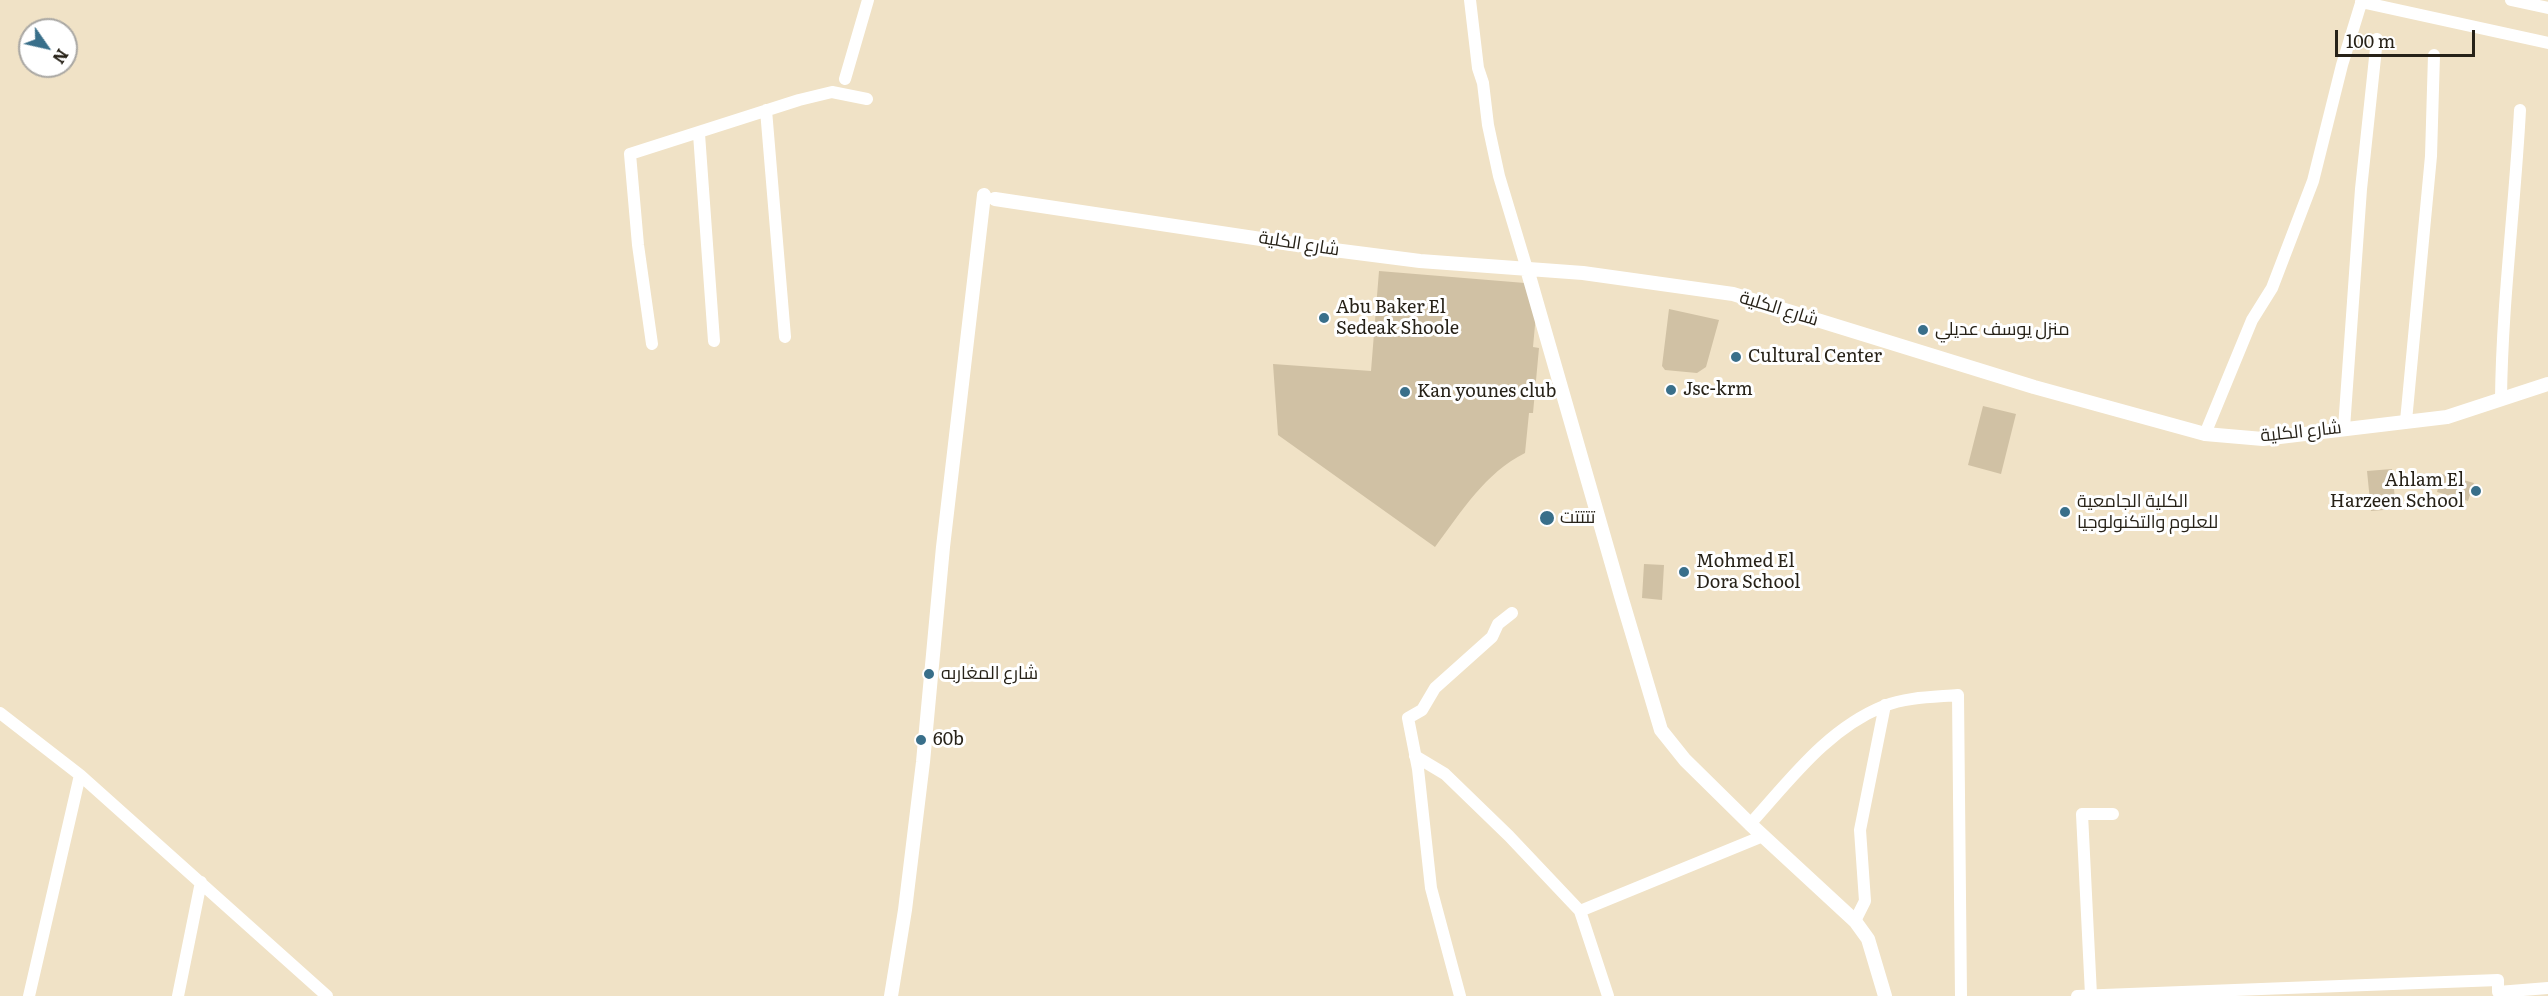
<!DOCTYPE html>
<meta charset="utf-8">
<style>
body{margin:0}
#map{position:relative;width:2548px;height:996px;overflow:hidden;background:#f0e2c6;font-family:Literata,serif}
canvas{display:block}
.north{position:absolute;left:18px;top:18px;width:60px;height:60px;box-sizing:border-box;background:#fff;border:2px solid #a9a7a3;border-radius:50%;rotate:124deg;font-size:16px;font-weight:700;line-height:24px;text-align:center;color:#272218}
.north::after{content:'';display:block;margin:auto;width:21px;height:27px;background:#396f8a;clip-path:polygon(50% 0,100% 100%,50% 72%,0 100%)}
.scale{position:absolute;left:2335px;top:30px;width:140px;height:27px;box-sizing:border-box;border:3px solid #272218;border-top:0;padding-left:8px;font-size:18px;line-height:21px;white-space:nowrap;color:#272218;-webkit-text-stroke:4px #fff;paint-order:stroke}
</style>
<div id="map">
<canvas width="2548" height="996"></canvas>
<div class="north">N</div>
<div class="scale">100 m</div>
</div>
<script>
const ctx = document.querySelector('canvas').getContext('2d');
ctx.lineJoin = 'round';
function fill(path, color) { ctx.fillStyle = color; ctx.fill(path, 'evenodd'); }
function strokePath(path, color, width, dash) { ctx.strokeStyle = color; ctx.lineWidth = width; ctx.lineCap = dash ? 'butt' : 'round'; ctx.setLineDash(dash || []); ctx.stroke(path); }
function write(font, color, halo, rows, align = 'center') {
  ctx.font = font + ' Literata,Cairo,serif'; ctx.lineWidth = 6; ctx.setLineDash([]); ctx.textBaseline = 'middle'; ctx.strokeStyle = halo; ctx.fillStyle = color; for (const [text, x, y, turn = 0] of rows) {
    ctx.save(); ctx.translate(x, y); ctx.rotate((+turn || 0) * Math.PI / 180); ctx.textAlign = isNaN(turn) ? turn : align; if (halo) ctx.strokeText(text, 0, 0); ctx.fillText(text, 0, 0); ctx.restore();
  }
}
const green = new Path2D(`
 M1379,271L1525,283L1536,314L1533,347L1539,348L1533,413H1529L1525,453C1485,473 1462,511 1435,547L1278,435L1273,364L1371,371Z
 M1669,309L1719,320L1706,367L1697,373L1665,370L1662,366Z
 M1983,406L2016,414L2001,474L1968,465Z
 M2392,469L2396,509L2371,511L2367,471Z
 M2442,474L2474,483L2468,501L2437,492Z
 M1644,564L1664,565L1662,600L1642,598Z`);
const minor = new Path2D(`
 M1470,0L1478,68L1483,83L1488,125L1499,176L1527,269
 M2511,0L2548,8
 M2361,2L2548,43
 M845,79L868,0
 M766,110L785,337
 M699,134L714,341
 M652,344L638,245L630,154L799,100L832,92L867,99
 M2501,399C2502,303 2515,206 2520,110
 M2406,421L2431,156L2434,55
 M2344,428L2361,189L2377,39
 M2205,434L2252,320L2272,288L2313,181L2342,65L2362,0
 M0,713L80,775L327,996
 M1415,756L1445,774L1509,836L1580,911L1608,996
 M1750,824C1790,780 1827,729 1884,706C1906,697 1935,697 1958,695L1961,996
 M1580,911L1763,836
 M1855,921L1865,901L1860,830L1885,705
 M2091,995L2082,814H2113
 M29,996L80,775
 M178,996L201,882
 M1460,996L1431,888L1418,769L1408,718L1422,710L1435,688L1492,637L1498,624L1512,613
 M2077,996L2498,980V992L2548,988`);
const tertiary = new Path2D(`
 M995,199L1334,250L1420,261L1583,273L1733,294L2034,387L2205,434L2263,439L2447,417L2548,384
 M1527,269L1621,596L1661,730L1685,760L1750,824L1855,921L1868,939L1885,996
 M891,996L905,910L923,762L943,547L984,195`);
const markers = [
 [1324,318,6,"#396f8a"],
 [1923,330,6,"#396f8a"],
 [1736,357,6,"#396f8a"],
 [1671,390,6,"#396f8a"],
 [1405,392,6,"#396f8a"],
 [2476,491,6,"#396f8a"],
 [2065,512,6,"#396f8a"],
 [1547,518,8,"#396f8a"],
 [1684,572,6,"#396f8a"],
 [929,674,6,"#396f8a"],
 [921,740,6,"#396f8a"]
];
const streetNames = [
 ["شارع الكلية",1299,244,9],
 ["شارع الكلية",1779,309,17],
 ["شارع الكلية",2301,432,-6]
];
const poiNames = [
 ["Abu Baker El",1336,308],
 ["Sedeak Shoole",1336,329],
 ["منزل يوسف عديلي",1935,330],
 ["Cultural Center",1748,357],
 ["Jsc-krm",1683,390],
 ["Kan younes club",1417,392],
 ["Ahlam El",2464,481,"right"],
 ["Harzeen School",2464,502,"right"],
 ["الكلية الجامعية",2077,502],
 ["للعلوم والتكنولوجيا",2077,523],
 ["تتتتت",1560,518],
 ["Mohmed El",1696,562],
 ["Dora School",1696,583],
 ["شارع المغاربه",941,674],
 ["60b",933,740]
];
fill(green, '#d0c1a4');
strokePath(minor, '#fff', 12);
strokePath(tertiary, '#fff', 14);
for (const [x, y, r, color] of markers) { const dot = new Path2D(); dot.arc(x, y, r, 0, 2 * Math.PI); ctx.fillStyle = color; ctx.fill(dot); strokePath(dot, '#fff', 2); }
write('18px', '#272218', '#fff', streetNames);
write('18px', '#272218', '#fff', poiNames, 'left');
</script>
